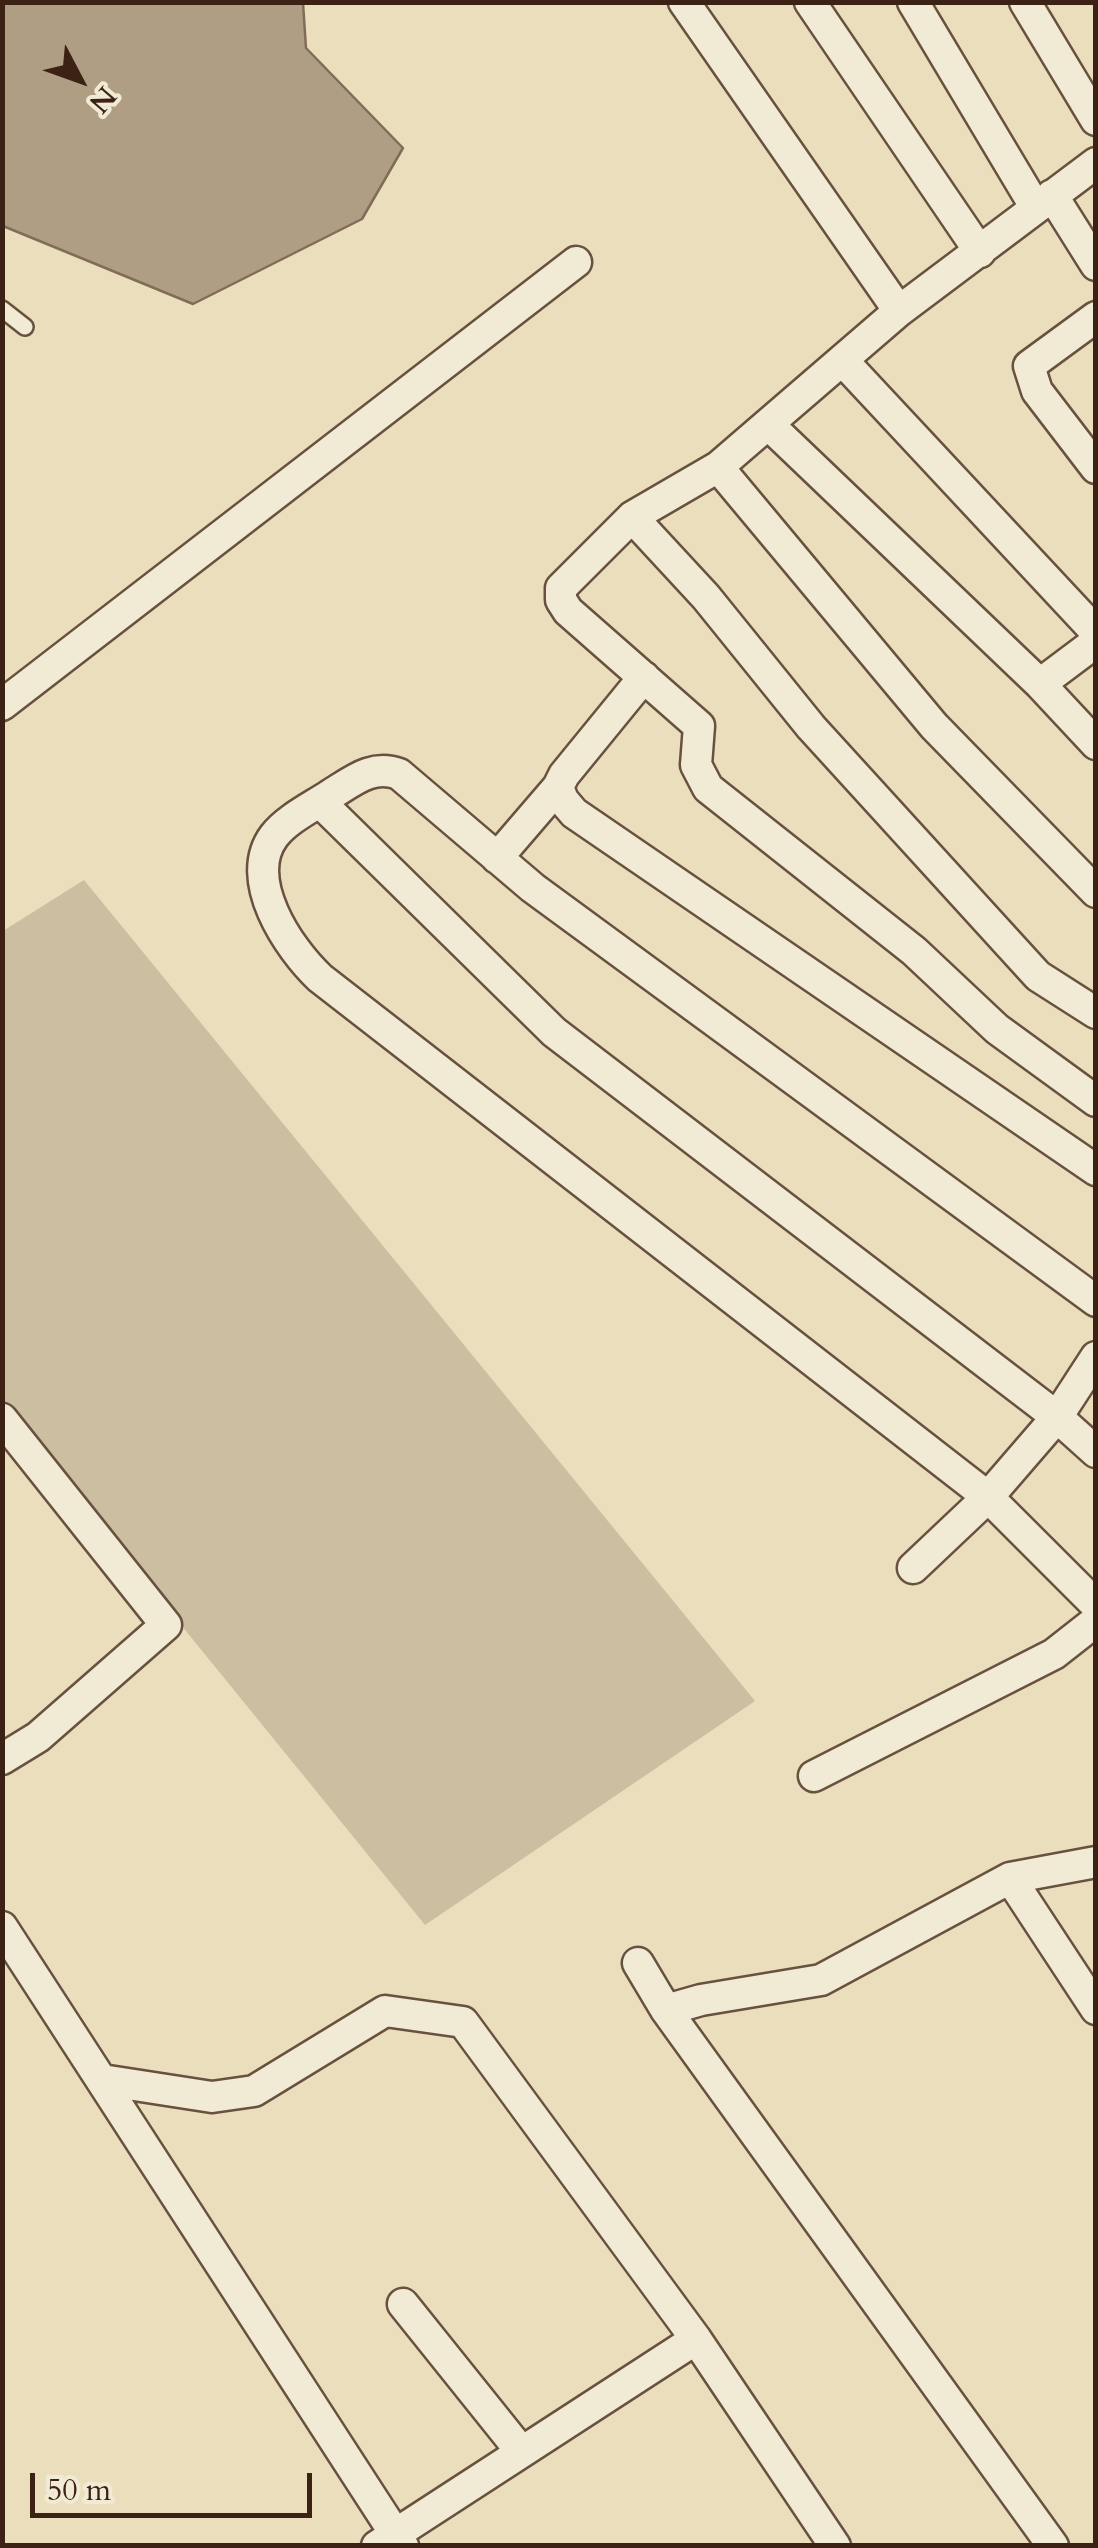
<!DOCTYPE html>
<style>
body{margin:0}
#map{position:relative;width:1098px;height:2548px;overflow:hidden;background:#eadebd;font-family:Cardo,serif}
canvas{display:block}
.frame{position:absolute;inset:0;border:5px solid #3c2215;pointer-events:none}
.north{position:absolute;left:30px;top:30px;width:100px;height:100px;-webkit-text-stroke:8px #f1ead4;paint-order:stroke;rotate:131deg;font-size:28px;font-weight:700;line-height:40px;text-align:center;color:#3c2215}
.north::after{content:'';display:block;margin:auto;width:35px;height:45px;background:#3c2215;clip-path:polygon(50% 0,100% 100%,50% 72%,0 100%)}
.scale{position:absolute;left:30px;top:2473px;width:282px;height:45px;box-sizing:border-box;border:5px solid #3c2215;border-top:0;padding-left:12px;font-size:30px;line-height:35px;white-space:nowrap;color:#3c2215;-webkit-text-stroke:8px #f1ead4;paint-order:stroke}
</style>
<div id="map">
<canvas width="1098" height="2548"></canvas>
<div class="frame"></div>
<div class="north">N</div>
<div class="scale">50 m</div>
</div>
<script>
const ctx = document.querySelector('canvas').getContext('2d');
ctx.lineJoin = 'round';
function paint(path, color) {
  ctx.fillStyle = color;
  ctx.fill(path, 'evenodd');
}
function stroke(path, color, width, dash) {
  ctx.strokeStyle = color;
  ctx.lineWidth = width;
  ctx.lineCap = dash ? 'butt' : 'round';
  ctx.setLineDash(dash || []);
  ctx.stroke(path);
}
paint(new Path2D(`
 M84,880l671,821 -330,224 -422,-519v-475z`), '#ccbea0');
const water = new Path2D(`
 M2,3h301l3,45 97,100 -41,71 -169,85 -190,-78z`);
paint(water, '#af9e84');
stroke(water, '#816c58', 2.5);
const lane = new Path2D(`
 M2,309l23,18`);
const street = new Path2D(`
 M684,2l215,309
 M810,2l170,250
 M913,2l123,206
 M1025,2l71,118
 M1096,163l-197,148 -181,156 -86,50 -71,71v12l7,11 131,115 -3,39 12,23 206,163 83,78 99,72
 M1052,195l44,70
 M1096,317l-67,49 8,25 59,77
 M843,361l253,271
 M769,425l271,259 56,60
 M718,467l216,259 162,166
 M632,517l74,80 105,130 227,249 58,37
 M644,677l-80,98 -6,12 5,13 11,13 522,357
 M1040,684l56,-42
 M2,705l574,-443
 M320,802l234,230 503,385 39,35
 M497,858l61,-71
 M1096,1301l-563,-413 -134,-114c-27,-10 -46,7 -69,21 -18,12 -43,24 -56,41 -32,43 14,112 46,142l668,519 108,108
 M2,1419l164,206 -128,112 -36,22
 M913,1568l75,-71 69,-80 39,-60
 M814,1776l240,-122 42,-33
 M1010,1878l86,131
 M2,1927l401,619
 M638,1963l28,47 387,536
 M666,2010l35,-10 120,-20 189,-102 86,-16
 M102,2080l110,17 42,-6 131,-80 78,11 233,317 139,207
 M403,2304l117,146
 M377,2546l319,-207`);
stroke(lane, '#68513f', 20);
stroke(street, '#68513f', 35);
stroke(lane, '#f1ead4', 15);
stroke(street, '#f1ead4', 30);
</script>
